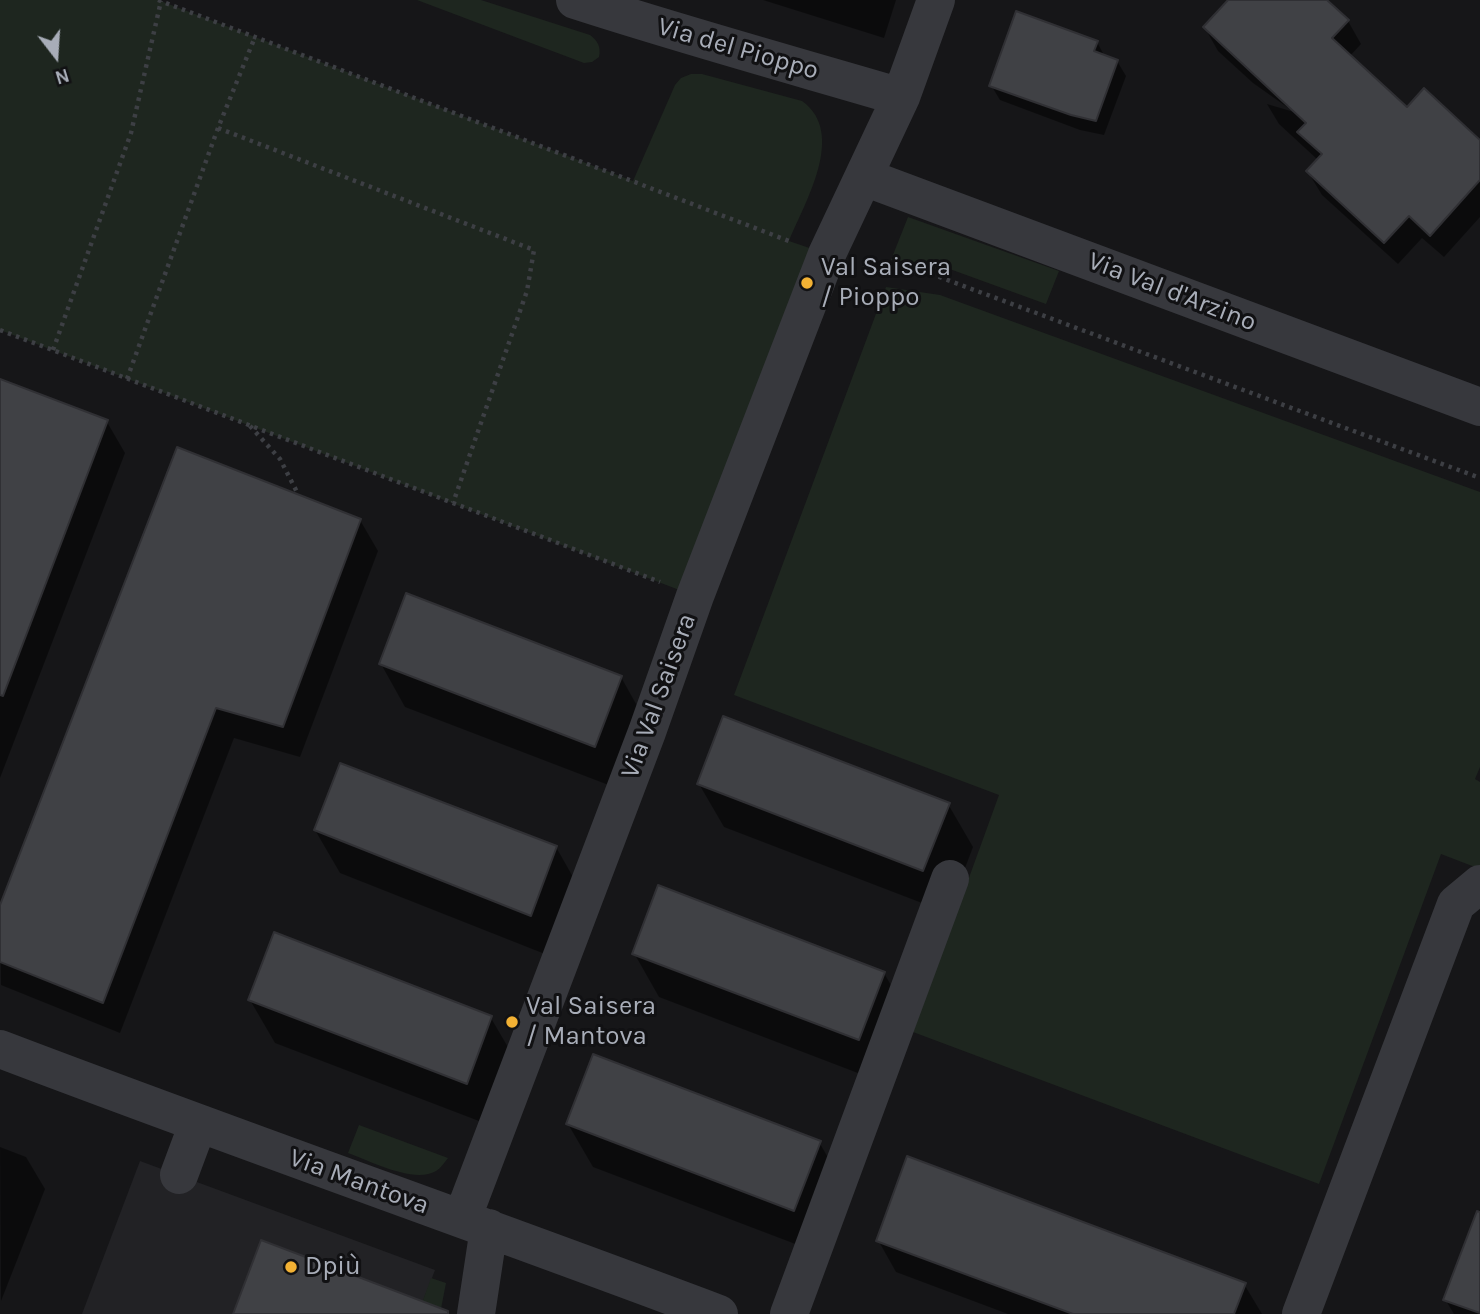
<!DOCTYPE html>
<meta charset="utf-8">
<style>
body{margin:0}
#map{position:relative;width:1480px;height:1314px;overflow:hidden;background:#161618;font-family:Karla,sans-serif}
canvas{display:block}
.north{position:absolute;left:21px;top:21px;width:70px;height:70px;-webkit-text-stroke:5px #111113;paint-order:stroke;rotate:163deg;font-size:19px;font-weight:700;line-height:28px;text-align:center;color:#a8adb8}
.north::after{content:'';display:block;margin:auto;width:24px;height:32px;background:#a8adb8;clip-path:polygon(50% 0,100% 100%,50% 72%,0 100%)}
</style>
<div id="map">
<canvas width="1480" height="1314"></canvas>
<div class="north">N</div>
</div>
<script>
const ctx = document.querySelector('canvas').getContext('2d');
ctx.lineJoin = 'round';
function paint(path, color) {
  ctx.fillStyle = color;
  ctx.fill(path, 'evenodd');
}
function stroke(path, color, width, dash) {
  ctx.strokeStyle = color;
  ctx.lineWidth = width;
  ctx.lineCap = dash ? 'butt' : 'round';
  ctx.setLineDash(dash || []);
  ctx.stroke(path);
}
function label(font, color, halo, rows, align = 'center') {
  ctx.font = font + ' Karla,sans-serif';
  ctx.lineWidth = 6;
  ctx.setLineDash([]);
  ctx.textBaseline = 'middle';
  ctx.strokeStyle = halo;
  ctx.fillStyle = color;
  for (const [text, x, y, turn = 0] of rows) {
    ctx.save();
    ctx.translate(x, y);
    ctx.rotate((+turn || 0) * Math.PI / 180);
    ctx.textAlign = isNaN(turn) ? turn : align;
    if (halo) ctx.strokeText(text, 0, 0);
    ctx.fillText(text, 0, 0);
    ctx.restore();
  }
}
paint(new Path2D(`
 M140,1161l295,109 -17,44h-336z`), '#222225');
paint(new Path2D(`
 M0,0h158l475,181 42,-96 6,-7 10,-4h11l100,27c45,32 3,101 -13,140l38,13 -132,342 -695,-266z
 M417,0h64l109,35c8,6 11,12 9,22l-7,5 -8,1z
 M908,217l151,54 -13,33 -110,-40 -45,-4z
 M886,287l54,8 540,197v275l-5,12 5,3v87l-39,-15 -122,330 -406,-152 86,-237 -265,-100z
 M359,1125l89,33c-4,5 -7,10 -12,13 -22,13 -66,-10 -88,-18z
 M431,1278l15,5 -6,31h-22z`), '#1e261f');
paint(new Path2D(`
 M763,0h133l-12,38z
 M1230,0h95l23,21 13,23 -12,13 58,52 73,34v74l-36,40 -22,-19 -24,26 -76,-69 -14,-23 10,-12 -39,-36 -12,-20 27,8 -41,-29 -35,-32 -13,-23z
 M1097,42l8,15 12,4 9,15 -22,59 -24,-5 -80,-30 -9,-15z
 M0,380l107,42 18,31 -125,325z
 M360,520l18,31 -78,206 -66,-19 -114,295 -119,-48 -1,-75z
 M381,664l240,13 24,43 -26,69 -214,-82z
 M699,784l249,20 25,43 -25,66 -224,-86z
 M315,830l241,17 25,44 -26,67 -215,-85z
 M634,953l250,20 25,44 -25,66 -225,-86z
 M250,1000l241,18 25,43 -24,65 -217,-83z
 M568,1124l251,18 25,43 -25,68 -226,-86z
 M0,1147l26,10 19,32 -44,112z
 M1480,1209v105h-26l-9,-15z
 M878,1240l366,44 18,30h-254l-112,-42z`), '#0007');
const building = new Path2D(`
 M1228,0h99l22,20 -17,18 75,69 17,-19 56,52v40l-50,56 -21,-20 -25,27 -78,-72 16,-17 -25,-22 9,-9 -103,-96z
 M1016,11l82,30 -4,10 24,9 -22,61 -25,-6 -82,-29z
 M0,379l108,41 -105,276 -3,-1z
 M177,447l184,72 -78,208 -67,-19 -113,295 -103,-41v-57z
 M406,593l216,83 -27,71 -216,-83z
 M723,716l227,87 -27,68 -226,-87z
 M340,763l217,83 -26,70 -217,-86z
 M658,885l227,87 -26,68 -227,-86z
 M274,932l218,84 -25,68 -219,-84z
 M593,1054l228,87 -27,70 -228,-87z
 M907,1156l339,127 -12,31h-161l-197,-73z
 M1477,1211l3,1v101l-37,-13z
 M261,1240l187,71v3h-215z`);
paint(building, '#404145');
stroke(building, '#303034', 2);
stroke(new Path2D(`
 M158,0l631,241
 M218,128l316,122 -7,41 -74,212
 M863,266l71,9 546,203
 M0,330l660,252
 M53,350l78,-217 30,-132
 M127,379l91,-251 37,-91
 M250,426l30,33 18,35`), '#3d3f44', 4.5, [3.5, 5]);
stroke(new Path2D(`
 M575,0c108,35 217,65 326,97
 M864,177l616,230
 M0,1049c239,91 480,175 719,265
 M179,1175l19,-51
 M462,1219l185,-487 48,-136 132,-342 74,-157 35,-97
 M476,1314l13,-86
 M789,1314l161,-435
 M1301,1314l155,-410 24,-20`), '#37383d', 38);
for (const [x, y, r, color] of [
 [807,283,7,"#f2b134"],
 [512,1022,7,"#f2b134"],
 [291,1267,7,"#f2b134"]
]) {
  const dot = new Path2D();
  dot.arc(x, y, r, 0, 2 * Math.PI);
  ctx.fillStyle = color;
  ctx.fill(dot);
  stroke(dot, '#111113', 2.5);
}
label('26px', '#a8adb8', '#111113', [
 ["Via del Pioppo",738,49,16],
 ["Via Val d'Arzino",1172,292,21],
 ["Via Val Saisera",659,696,-70],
 ["Via Mantova",359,1182,20]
]);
label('26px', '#a8adb8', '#111113', [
 ["Val Saisera",821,268],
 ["/ Pioppo",821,298],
 ["Val Saisera",526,1007],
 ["/ Mantova",526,1037],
 ["Dpiù",305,1267]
], 'left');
</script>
